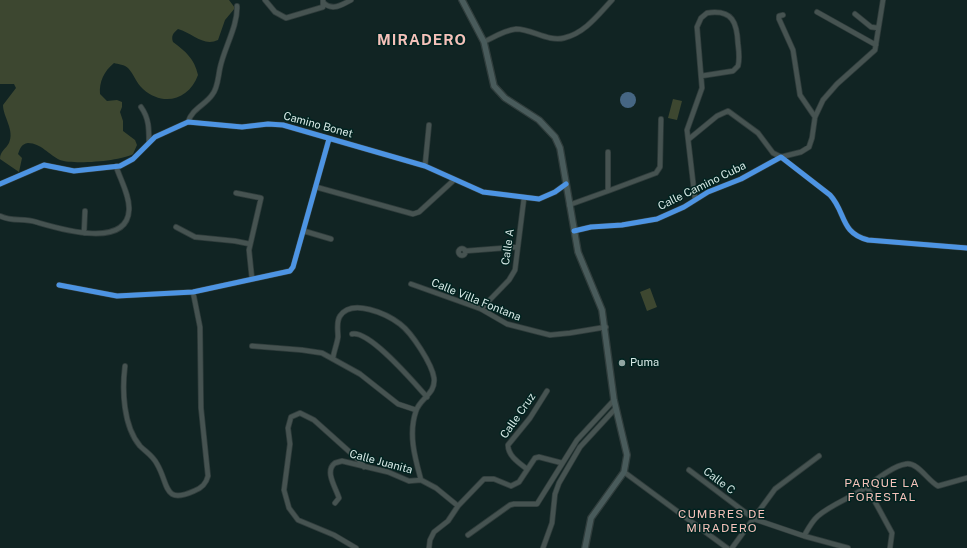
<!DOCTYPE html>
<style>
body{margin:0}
canvas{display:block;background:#112423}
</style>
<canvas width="967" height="548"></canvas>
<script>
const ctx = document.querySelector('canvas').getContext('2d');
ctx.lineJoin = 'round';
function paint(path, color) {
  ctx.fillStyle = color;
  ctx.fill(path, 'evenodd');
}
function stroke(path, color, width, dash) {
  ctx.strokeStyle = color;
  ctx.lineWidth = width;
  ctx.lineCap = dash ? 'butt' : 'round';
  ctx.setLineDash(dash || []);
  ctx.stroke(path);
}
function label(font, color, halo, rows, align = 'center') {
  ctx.font = font + ' "Public Sans",sans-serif';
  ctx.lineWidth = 3;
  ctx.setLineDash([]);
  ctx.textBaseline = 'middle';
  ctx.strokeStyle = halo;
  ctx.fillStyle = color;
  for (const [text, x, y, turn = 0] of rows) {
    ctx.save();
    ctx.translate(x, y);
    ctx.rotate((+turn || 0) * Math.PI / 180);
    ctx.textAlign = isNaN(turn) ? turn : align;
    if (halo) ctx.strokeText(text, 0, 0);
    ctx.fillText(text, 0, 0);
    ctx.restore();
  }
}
paint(new Path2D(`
 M0,0h229l6,8 -10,12 -7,20c-15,7 -25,-7 -40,-11 -5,4 -7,7 -5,13 13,10 21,16 25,33 -9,25 -35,32 -55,14 -7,-6 -9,-15 -15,-21 -3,-3 -10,-4 -14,-5 -10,8 -15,19 -14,31l7,7 10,-1 5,2v5l-2,5 3,9v10l12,9 2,5 -4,9c-12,7 -59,11 -73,6 -11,-5 -19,-17 -32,-17 -7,1 -8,6 -10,11l4,4 -3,14 -19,-13c0,-8 6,-10 9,-16 6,-13 -6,-26 -6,-38l13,-17 -2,-4h-14z
 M673,99l9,2 -5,19 -9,-2z
 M650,288l7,19 -10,4 -7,-19z`), '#3d4730');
paint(new Path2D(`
 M620 100a8 8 0 1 1 16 0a8 8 0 1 1-16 0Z`), '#466683');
const minor = new Path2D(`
 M265,0l10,12 11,6 37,-11v-7
 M324,3c8,8 18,2 27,-3
 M817,12l59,33
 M855,14l16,13 7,1
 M783,15l-4,1v3l14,31 7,45 15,22
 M484,42c10,-5 21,-12 32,-13 16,0 32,13 48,9 21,-5 34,-23 48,-38
 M141,107c8,11 8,22 8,35
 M188,122c4,-13 17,-17 24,-27 6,-7 6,-18 8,-27 4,-20 18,-42 17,-62
 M689,139l28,-23 11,-5 30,22 15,20 8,4 20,-5 8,-5 3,-9 3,-21 8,-17 14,-16 38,-34 8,-50
 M608,152v39l48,-18 4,-6 1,-48
 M425,166l4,-41
 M0,184l44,-19 30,6 46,-5 13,-7 22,-22 33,-15 54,5 26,-3 15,1 142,41 58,26 56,7 16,-7 11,-8
 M316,187l97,27 6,-2 35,-32
 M236,193l25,5 -12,52 3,29
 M695,199l-8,-69 15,-42 -5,-61 4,-9 6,-5c26,-4 30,10 31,31 1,8 2,15 0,22l-5,5 -32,5
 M569,205l39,-14
 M0,216c12,6 23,2 36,6 21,6 91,28 93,-12 1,-14 -9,-31 -13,-44
 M176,227l19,10 40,4 15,3
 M304,231l27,8
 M574,231l17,-4 31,-2 35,-6 27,-12 24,-15 33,-13 40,-22 49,38c16,17 10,38 38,45l99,8
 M84,233l1,-22
 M458.5 252a3.5 3.5 0 1 1 7 0a3.5 3.5 0 1 1-7 0Z
 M465,251l52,-4
 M411,284l70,25 26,15 43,11 20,-2 36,-6
 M59,285l58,11 76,-4 97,-21 3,-4 36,-128
 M481,309l28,-29 6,-10 9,-72
 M352,334c18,-4 63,50 75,63
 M252,346l50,4 20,3 38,21 38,30 18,6
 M333,358c1,-7 4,-14 5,-21 0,-7 -2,-15 2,-21 12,-18 47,-2 60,8 12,9 32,40 34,54 2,16 -14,20 -18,33 -8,23 -1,47 5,69
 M125,366c-3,24 -2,60 15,80 6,6 13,10 17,18 12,20 6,41 37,27 8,-3 12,-7 14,-15l-7,-68 -1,-81 -7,-35
 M527,469c-8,-6 -19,-13 -19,-24l22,-27 17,-27
 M689,470l65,49 50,17 44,12
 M624,472l103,76
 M867,487l25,46 -2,15
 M335,503l4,-5c-3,-10 -15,-27 -4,-35l7,-2 46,11 21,9 12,-1 15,8 22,18
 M468,535l42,-30 4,-1h23l40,-64 37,-40
 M804,536c4,-7 8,-15 14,-20 14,-12 33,-18 48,-29 11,-8 27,-21 40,-23 12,-2 22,17 32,22l29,-8
 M356,548l-22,-13 -36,-15 -9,-12 -5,-18 6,-46 -2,-16 3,-11 9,-4 14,7 48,43 2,4
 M429,548l1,-8 4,-8 14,-11 10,-15 26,-27h10l17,7 8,-4 16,-24 4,-1 23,6
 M543,548l9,-25 3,-29 4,-11 21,-36 35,-38
 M732,548l43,-59 44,-33`);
const major = new Path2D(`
 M462,0l22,42 10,44 11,12 34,22 16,17 5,11 18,104 24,58 12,90 13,55 -3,17 -33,46 -6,30`);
stroke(minor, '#303d3c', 6);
stroke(major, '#303d3c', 8);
stroke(minor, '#465351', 4.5);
stroke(major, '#495b5b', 5.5);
stroke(new Path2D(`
 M0,184l44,-19 30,6 46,-5 13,-7 22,-22 33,-15 54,5 26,-3 15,1 142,41 58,26 56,7 16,-7 11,-8
 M574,231l17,-4 31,-2 35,-6 27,-12 24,-15 33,-13 40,-22 49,38c16,17 10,38 38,45l99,8
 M59,285l58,11 76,-4 97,-21 3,-4 36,-128`), '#4d94e3', 5);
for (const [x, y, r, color] of [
 [622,363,4,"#92a5a2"]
]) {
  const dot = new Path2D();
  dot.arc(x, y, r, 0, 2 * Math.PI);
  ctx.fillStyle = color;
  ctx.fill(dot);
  stroke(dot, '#00221f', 1.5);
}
label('11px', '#d8eae7', '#00221f', [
 ["Camino Bonet",318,125,15],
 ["Calle Camino Cuba",702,186,-26],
 ["Calle A",508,247,-82],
 ["Calle Villa Fontana",476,300,22],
 ["Calle Cruz",518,416,-55],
 ["Calle Juanita",381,462,15],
 ["Calle C",719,481,37]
]);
label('11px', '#d8eae7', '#00221f', [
 ["Puma",630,363]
], 'left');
ctx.letterSpacing = '1px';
label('12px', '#f4c1b9', '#00221f', [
 ["PARQUE LA",882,483],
 ["FORESTAL",882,497],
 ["CUMBRES DE",722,514],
 ["MIRADERO",722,528]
]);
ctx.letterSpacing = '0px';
ctx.letterSpacing = '1px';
label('bold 15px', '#f4c1b9', '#00221f', [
 ["MIRADERO",422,40]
]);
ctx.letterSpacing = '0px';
</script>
